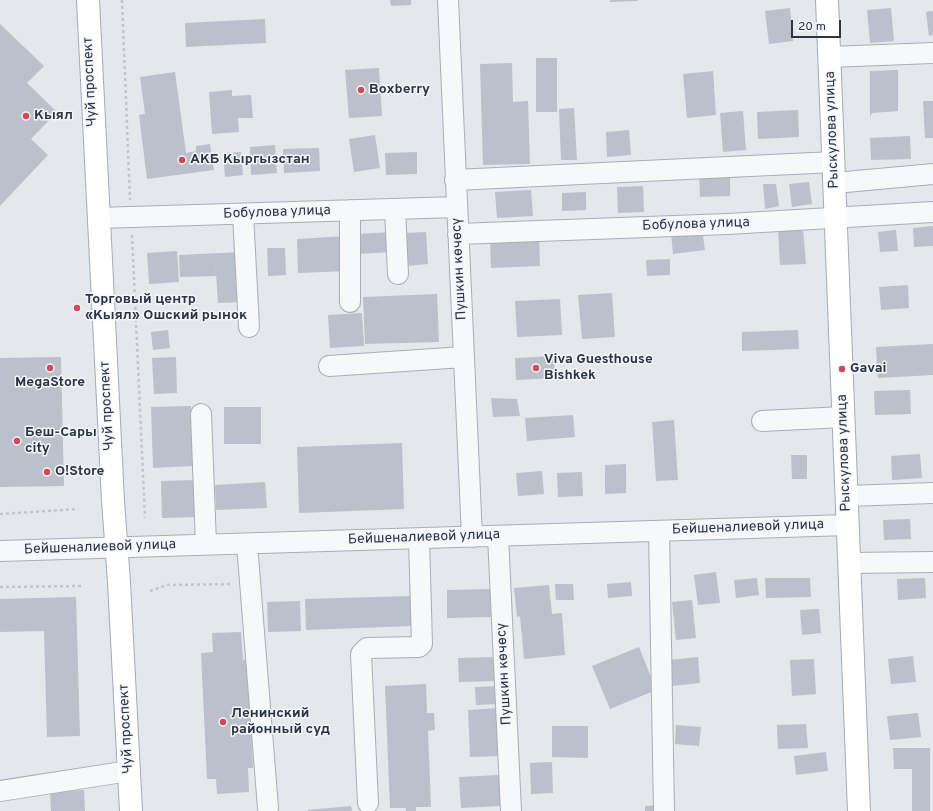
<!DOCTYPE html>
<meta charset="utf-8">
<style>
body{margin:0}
#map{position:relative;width:933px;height:811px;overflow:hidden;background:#e4e7ec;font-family:Overpass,sans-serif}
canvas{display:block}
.scale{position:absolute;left:791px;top:20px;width:50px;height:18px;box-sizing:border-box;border:2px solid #2b3445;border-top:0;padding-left:5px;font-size:12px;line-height:14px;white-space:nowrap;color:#2b3445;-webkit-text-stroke:3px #f4f6f9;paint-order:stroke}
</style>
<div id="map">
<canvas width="933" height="811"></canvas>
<div class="scale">20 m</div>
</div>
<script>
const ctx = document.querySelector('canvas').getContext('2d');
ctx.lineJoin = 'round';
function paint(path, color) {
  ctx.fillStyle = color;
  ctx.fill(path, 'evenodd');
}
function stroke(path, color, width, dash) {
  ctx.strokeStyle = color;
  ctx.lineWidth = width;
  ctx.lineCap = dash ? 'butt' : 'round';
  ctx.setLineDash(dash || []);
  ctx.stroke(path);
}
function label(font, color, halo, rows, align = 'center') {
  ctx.font = font + ' Overpass,sans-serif';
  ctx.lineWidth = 3;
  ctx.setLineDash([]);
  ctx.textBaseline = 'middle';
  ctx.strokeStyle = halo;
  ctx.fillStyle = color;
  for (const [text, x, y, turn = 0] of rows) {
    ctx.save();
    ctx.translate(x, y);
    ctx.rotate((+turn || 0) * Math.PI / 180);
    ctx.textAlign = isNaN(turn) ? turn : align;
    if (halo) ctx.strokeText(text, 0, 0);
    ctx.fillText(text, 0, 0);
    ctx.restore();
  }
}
paint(new Path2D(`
 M390,0h21v5l-20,1z
 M610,0h28v1l-28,1z
 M790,8l3,33 -24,3 -4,-33z
 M891,8l3,33 -24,2 -3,-33z
 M933,11v24l-4,1 -3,-24z
 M265,19l1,24 -80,4 -1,-24z
 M0,24l44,42 -17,17 30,29 -26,27 17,16 -48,51z
 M536,58h21v54h-21z
 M512,63l1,39 15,-1 2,63 -47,1 -3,-101z
 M379,68l3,48 -33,2 -4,-48z
 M898,70v41l-26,2 -2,4v-46z
 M713,71l3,44 -29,3 -4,-44z
 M175,72l11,81 10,-2v-5l14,-2 4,26 -67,9 -8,-64 6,-1 -5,-37z
 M232,90v6l19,-1 2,23h-15l1,14 -27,2 -3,-42z
 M923,101h10v37h-8z
 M574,108l3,52h-16l-2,-51z
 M798,110l1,27 -41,2 -1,-27z
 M743,111l3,39 -23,2 -3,-39z
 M629,130l2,25 -24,2 -1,-25z
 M375,135l5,33 -26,4 -5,-33z
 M910,136l1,23 -40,1 -1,-22z
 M275,145l2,28 -26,2 -1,-28z
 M319,148l1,23 -36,2 -1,-24z
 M241,152l2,23 -18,2 -2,-24z
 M417,152v22l-31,1 -1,-22z
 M730,172v24l-30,1 -1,-24z
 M809,182l3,22 -20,3 -3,-23z
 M763,184h13l3,22 -14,3z
 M643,186l1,26 -26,1 -1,-26z
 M531,190l2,26 -36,2 -2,-26z
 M586,192v18l-24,1v-18z
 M933,226v20l-19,1 -1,-19z
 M803,228l3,36 -26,1 -2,-36z
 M702,229l3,21 -32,4 -2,-21z
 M896,230l2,21 -18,1 -2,-20z
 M391,232l1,20 -33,2 -1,-20z
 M426,232l2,32 -22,2 -3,-33z
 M539,235l1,31 -49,2 -1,-30z
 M346,236l2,35 -50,2 -1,-34z
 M267,248h18l1,27 -18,1z
 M177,251l2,31 -30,2 -2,-31z
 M241,252l3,50 -26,1 -3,-44 1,17 -36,1 -1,-22z
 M670,259v16l-23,1 -1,-16z
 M908,285l1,23 -28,2 -2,-23z
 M612,293l3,44 -33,2 -4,-44z
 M437,294l2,48 -74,2 -2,-47z
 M560,299l2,36 -45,2 -2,-36z
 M362,313l2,33 -34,2 -2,-33z
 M168,330l2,18 -17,2 -2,-18z
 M798,330l1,19 -57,2v-19z
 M933,344v31l-55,3 -2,-31z
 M554,356l1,22 -39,2 -1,-22z
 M61,357l3,129 -64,1v-129z
 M176,357l1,36 -23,1 -2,-36z
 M910,390l1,24 -36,1 -1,-24z
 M491,398l26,1 3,17 -27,1z
 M191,406l2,60 -40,2 -2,-61z
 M224,407h37v37h-37z
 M573,415l2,22 -48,4 -2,-23z
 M674,420l4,60 -22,1 -4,-59z
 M402,443l2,66 -105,4 -2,-66z
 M920,454l2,24 -30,2 -1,-24z
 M791,455h16v24h-15z
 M626,464v29l-21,1v-29z
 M542,471l2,23 -26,2 -2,-23z
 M582,472l1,24 -25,1 -1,-24z
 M195,480l2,37 -35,1 -1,-37z
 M265,482l2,26 -51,2 -1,-25z
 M910,519l1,20 -27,1 -1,-20z
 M716,572l4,31 -22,2 -4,-30z
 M757,578l2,17 -23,3 -2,-18z
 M765,578h45l1,19 -45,1z
 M925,578l1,20 -28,2 -1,-21z
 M631,582l1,14 -24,2 -1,-14z
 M555,584h18l1,16h-18z
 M549,585l3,29 10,-1 3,42 -41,4 -4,-43 -3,1 -3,-29z
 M492,589l1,28 -46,1v-28z
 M411,596l1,30 -106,4 -1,-31z
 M76,597l4,139 -33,1 -3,-106 -44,1v-33z
 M692,600l4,38 -20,2 -4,-38z
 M300,601l1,30 -33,1 -1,-30z
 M819,609l2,24 -19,2 -2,-25z
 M241,632l2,28 5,-1 5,109h-5l1,24 -32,2 -1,-15h-9l-6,-126 12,-1 -1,-19z
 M639,647l17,43 -46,19 -18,-43z
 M913,656l3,26 -25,2 -3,-25z
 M495,657l1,24 -37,1 -1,-24z
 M698,657l2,26 -28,3 -3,-26z
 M814,659l2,35 -24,2 -2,-36z
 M426,684l1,29h7l1,17 -7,1 3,76h-15v4h-10v-3h-16l-5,-122z
 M498,686l1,18 -23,1 -1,-18z
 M499,708l2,48 -31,1 -2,-47z
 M918,713l3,24 -31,3 -3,-24z
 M806,724l2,24 -30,1 -1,-24z
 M676,725l25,2 -2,19 -24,-2z
 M552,726h36v32l-36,-1z
 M893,748h37v63h-18v-42h-18z
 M826,752l2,19 -32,4 -2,-19z
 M552,762l1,31 -22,1 -1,-31z
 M499,775l2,31 -40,2 -2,-31z
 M84,790l1,21h-34l-1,-19z
 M658,805l1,6h-14v-5z
 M351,806l1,5h-44v-1z`), '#bbc0ca');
const minor = new Path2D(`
 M448,0l24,537
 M830,57l103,-4
 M455,180l379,-18
 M835,183l98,-9
 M395,209l3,65
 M243,214l6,113
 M98,218l359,-11
 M458,234l270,-10 205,-12
 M350,302v-92
 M329,366l135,-9
 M201,414l5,130
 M762,421l82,-4
 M847,496l86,-3
 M659,531l5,280
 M498,536l13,275
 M247,544l21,264
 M0,551l848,-26
 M849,563l84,-1
 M0,791l129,-20
 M368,803l-7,-149 6,-6 52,-1 3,-3 -3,-105`);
const major = new Path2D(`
 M88,0l25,501 6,81 12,229
 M827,0l32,811`);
stroke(minor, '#a9aeb7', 22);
stroke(major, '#a3abb8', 24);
stroke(new Path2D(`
 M122,0l8,200
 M132,235l13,283
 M0,514l78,-5
 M0,587l81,-1
 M150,591l17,-6 66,-1`), '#c2c5cb', 2.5, [3, 3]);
stroke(minor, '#f7f8fa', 20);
stroke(major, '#fff', 22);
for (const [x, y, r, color] of [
 [361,90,4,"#d1495b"],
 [26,116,4,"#d1495b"],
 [182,160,4,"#d1495b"],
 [77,308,4,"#d1495b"],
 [50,368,4,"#d1495b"],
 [536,368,4,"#d1495b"],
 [842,369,4,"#d1495b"],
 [17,441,4,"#d1495b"],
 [47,472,4,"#d1495b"],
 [223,722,4,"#d1495b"]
]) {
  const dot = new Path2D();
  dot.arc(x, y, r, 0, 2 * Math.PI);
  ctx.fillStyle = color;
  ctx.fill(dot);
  stroke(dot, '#f4f6f9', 1.5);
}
label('14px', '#2b3445', '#f4f6f9', [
 ["Чуй проспект",91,82,-93],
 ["Рыскулова улица",833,130,-92],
 ["Бобулова улица",277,213,-2],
 ["Бобулова улица",696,225,-2],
 ["Пушкин көчөсү",460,269,-93],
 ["Чуй проспект",108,406,-93],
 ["Рыскулова улица",845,453,-92],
 ["Бейшеналиевой улица",748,528,-2],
 ["Бейшеналиевой улица",424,538,-2],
 ["Бейшеналиевой улица",100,548,-2],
 ["Пушкин көчөсү",505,674,-93],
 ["Чуй проспект",127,729,-93]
]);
label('bold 14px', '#2b3445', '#f4f6f9', [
 ["Boxberry",369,90],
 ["Кыял",34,116],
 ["АКБ Кыргызстан",190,160],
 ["Торговый центр",85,300],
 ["«Кыял» Ошский рынок",85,316],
 ["Viva Guesthouse",544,360],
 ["Bishkek",544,376],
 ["Gavai",850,369],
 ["MegaStore",50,383,"center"],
 ["Беш-Сары",25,433],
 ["city",25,449],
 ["O!Store",55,472],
 ["Ленинский",231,714],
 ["районный суд",231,730]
], 'left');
</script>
